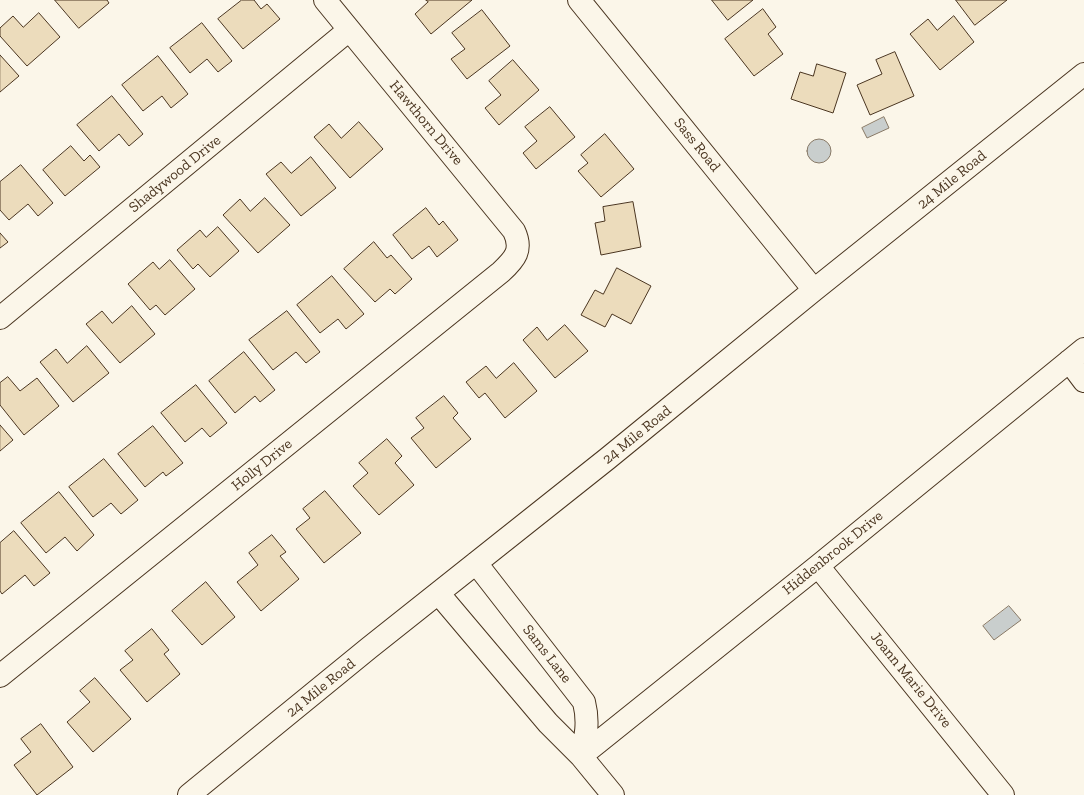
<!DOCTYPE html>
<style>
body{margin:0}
canvas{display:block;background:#fbf6e9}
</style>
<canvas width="1084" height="795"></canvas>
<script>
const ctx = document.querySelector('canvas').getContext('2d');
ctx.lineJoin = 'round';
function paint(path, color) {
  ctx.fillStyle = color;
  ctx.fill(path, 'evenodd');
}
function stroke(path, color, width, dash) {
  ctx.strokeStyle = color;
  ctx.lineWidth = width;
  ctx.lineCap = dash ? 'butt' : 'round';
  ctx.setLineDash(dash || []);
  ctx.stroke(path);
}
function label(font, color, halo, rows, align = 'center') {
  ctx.font = font + ' "Zilla Slab",serif';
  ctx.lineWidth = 4;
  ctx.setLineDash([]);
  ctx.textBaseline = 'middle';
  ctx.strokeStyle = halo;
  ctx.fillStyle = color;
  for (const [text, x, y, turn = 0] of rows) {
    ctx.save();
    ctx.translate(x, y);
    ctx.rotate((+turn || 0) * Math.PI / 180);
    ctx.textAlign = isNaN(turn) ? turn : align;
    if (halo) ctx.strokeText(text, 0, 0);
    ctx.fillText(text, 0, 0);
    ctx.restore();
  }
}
const water = new Path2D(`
 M884,117l5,11 -22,10 -5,-10z
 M807 151a12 12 0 1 1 24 0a12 12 0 1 1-24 0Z
 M1009,606l12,14 -27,20 -11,-14z`);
paint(water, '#c9cecd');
stroke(water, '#887966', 1);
const building = new Path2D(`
 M55,0h52l2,3 -30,25z
 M242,0h12l7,9 6,-5 13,15 -37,30 -25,-30z
 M426,0h46l-41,34 -16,-20 13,-12z
 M712,0h41l-25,20z
 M956,0h51l-32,25z
 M763,9l13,18 -8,7 15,20 -29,22 -29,-37z
 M482,10l28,36 -43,33 -16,-20 14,-10 -13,-16z
 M39,13l21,24 -33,29 -27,-30v-8l13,-12 10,11z
 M954,16l20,26 -34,28 -30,-36 18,-15 9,11z
 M202,23l30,38 -14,11 -11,-13 -17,14 -20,-25z
 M895,52l19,44 -44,19 -13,-30 25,-11 -6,-14z
 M0,55l19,21 -19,16z
 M158,56l30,38 -17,14 -9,-12 -19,15 -21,-26z
 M513,60l26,30 -40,35 -14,-17 16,-13 -12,-14z
 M817,64l29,9 -13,40 -42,-14 9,-27 13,4z
 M112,96l31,38 -14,12 -10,-12 -20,17 -22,-26z
 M550,107l25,30 -39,32 -13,-16 14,-12 -12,-14z
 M359,122l24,27 -33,29 -36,-41 15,-13 12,14z
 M605,134l29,35 -33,28 -23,-26 10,-8 -7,-8z
 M71,146l13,15 6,-6 10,12 -35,29 -22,-26z
 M311,157l25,31 -35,28 -35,-42 15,-12 10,11z
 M21,165l32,38 -15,13 -10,-12 -19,16 -9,-10v-28z
 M265,198l25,27 -32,28 -35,-38 17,-16 10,12z
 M633,202l8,45 -40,8 -6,-32 10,-2 -2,-14z
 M426,208l13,17 4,-4 15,19 -21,17 -8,-11 -17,13 -19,-24z
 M218,227l21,24 -29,26 -12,-13 -5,5 -16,-19 23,-20 6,7z
 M0,233l8,9 -8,6z
 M374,242l13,16 4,-3 21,24 -17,15 -5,-5 -15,13 -31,-33z
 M170,260l25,29 -30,26 -9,-10 -6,5 -22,-26 25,-22 6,7z
 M617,268l34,18 -20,38 -19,-10 -7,13 -24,-12 14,-25 8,4z
 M332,276l32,38 -18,15 -8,-10 -18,14 -23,-28z
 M132,306l23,28 -35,29 -34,-39 16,-13 10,12z
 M287,311l33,41 -14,11 -10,-11 -23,18 -24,-30z
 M565,325l23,26 -33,27 -32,-38 14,-13 10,13z
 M87,346l22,27 -36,29 -33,-40 16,-13 11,14z
 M244,352l31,38 -15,12 -5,-6 -20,17 -26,-32z
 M514,363l23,28 -32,27 -20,-25 -6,5 -13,-16 20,-16 10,12z
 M8,377l12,14 17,-13 22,28 -35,29 -24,-30v-22z
 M196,385l31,38 -17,14 -8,-9 -17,14 -24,-29z
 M444,396l14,17 -5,5 18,21 -35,29 -25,-30 13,-10 -8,-10z
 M0,425l13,15 -13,11z
 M153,426l30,37 -17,13 -3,-4 -18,15 -27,-33z
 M387,439l15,17 -7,7 19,22 -35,30 -26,-29 15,-13 -9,-10z
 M104,459l34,41 -17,14 -10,-11 -18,14 -24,-30z
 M325,491l36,42 -37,30 -28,-34 14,-11 -7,-9z
 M59,492l35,43 -17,16 -12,-14 -19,16 -25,-30z
 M14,531l36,42 -16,13 -9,-11 -23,19 -2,-3v-48z
 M272,535l14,17 -6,4 19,23 -38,32 -24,-29 21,-17 -9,-12z
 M206,582l29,35 -33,28 -30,-34z
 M152,629l17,21 -5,4 16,20 -33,28 -27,-32 13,-10 -8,-9z
 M95,678l36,41 -38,33 -26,-30 23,-20 -10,-11z
 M41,724l32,43 -36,28 -23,-30 17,-13 -10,-13z`);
paint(building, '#ecdcbc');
stroke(building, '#4a3520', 1);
const minor = new Path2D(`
 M579,0l235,290
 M0,318l349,-288
 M1069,361l15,20
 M818,566l185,229
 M439,594l109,129 33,33c5,-19 8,-34 3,-54l-108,-139
 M0,676l501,-404c14,-13 22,-22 13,-41l-189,-231
 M189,795l180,-147 238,-189 207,-169 270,-216
 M613,795l-32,-39 237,-190 266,-217`);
stroke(minor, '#4a3520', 24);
stroke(minor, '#fbf6e9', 22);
label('15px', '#4a3520', '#fbf6e9', [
 ["Hawthorn Drive",426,123,50],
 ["Sass Road",697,145,51],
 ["Shadywood Drive",175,174,-39],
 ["24 Mile Road",952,180,-39],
 ["24 Mile Road",637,435,-39],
 ["Holly Drive",262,465,-39],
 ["Hiddenbrook Drive",833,553,-39],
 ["Sams Lane",547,654,52],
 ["Joann Marie Drive",911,680,51],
 ["24 Mile Road",321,688,-39]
]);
</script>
